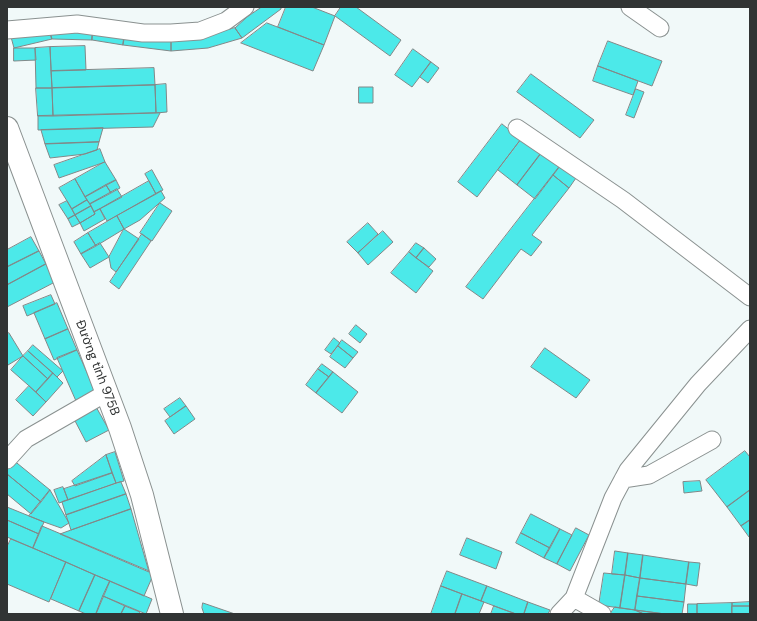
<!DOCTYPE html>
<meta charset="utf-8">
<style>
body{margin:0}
#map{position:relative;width:757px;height:621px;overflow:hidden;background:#f1f9f9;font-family:"DM Sans",sans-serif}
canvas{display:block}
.frame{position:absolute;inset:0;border:8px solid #313434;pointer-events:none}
</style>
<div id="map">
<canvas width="757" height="621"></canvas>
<div class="frame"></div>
</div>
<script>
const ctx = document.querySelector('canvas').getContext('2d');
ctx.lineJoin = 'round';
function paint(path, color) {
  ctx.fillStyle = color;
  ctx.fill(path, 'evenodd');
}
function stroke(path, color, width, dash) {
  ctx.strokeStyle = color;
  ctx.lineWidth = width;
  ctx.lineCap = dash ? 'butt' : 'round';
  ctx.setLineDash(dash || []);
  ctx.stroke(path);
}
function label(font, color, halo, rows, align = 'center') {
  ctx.font = font + ' "DM Sans",sans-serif';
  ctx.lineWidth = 4;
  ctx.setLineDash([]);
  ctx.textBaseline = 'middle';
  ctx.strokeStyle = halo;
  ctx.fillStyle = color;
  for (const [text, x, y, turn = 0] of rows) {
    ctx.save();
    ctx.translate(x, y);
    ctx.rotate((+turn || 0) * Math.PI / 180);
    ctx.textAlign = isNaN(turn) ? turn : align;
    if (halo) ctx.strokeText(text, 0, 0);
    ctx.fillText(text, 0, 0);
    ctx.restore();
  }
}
const building = new Path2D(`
 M262,7h19v2l-39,29 -7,-10 12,-11z
 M286,7h26l23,9 -11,29 -46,-18z
 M341,7h15l45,33 -11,16 -55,-40z
 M267,23l57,22 -11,26 -72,-28z
 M49,28h44l-1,12 -40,-1z
 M49,28l3,11 -38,9 -3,-11z
 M93,28l32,5 -2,12 -31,-5z
 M235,28l7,10 -34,10 -37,3v-13l32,-3z
 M125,33l46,5v13l-48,-6z
 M608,41l54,20 -10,25 -54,-20z
 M85,46l1,24 -35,1 -1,-24z
 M50,47l2,41h-16l-1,-40z
 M14,48h21l1,12 -22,1z
 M413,49l18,13 -19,25 -17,-12z
 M431,62l8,6 -11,15 -8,-6z
 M598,66l40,15 -5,14 -40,-14z
 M154,68l1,17 -103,3 -1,-17z
 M531,74l63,46 -14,18 -63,-46z
 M166,84l1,28 -11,1 -1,-28z
 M155,85l1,28 -103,3 -1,-28z
 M359,87h14v16h-14z
 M36,88h16l1,28h-15z
 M636,89l8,3 -10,26 -8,-3z
 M160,113l-7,14 -115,3v-14z
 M502,124l19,15 -44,58 -19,-15z
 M103,128l-4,14 -54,2 -4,-14z
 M523,137l19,15 -25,33 -19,-15z
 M99,142l-2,8 -12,4 -35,4 -5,-14z
 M100,149l5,13 -46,16 -5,-13z
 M542,152l18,14 -25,33 -18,-14z
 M105,162l11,18 -31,17 -10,-18z
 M560,166l16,12 -7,10 -16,-13z
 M152,170l11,20 -7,4 -11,-20z
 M553,175l16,13 -37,47 10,7 -11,14 -10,-7 -38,50 -17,-12z
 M75,179l12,21 -15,9 -13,-21z
 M116,180l4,8 -9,5 -5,-8z
 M149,181l7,13 -49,27 -7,-12z
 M106,185l5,8 -21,11 -5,-7z
 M117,189l5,8 -28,15 -4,-8z
 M161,191l4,7 -25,22 -16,9 -7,-13z
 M87,200l4,6 -16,9 -3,-6z
 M67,201l8,14 -7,4 -9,-14z
 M160,203l12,8 -20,30 -12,-8z
 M91,206l4,8 -15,9 -5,-8z
 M100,209l5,10 -21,12 -4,-8 15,-9 -1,-2z
 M75,215l5,8 -8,4 -4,-8z
 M117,216l7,13 -28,17 -8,-13z
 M368,223l10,11 -20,19 -11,-11z
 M124,229l15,10 -23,33 -5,-4 -2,-11z
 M383,231l10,11 -25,23 -10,-12z
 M88,233l8,13 -15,8 -7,-12z
 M142,234l9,7 -32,48 -9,-7z
 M31,237l8,14 -32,16v-17z
 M100,243l9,14 -19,11 -9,-14z
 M416,243l8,5 -8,10 -7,-6z
 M424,248l12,11 -7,8 -13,-9z
 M39,251l7,13 -39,21v-18z
 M409,252l24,19 -17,22 -25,-20z
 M46,264l9,18 -48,25v-22z
 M51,295l4,9 -28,12 -4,-10z
 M57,303l11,26 -23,10 -11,-26z
 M356,325l11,9 -7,9 -11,-9z
 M68,329l9,21 -23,10 -9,-21z
 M9,333l14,23 -15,9 -1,-2v-29z
 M334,338l6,5 -9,11 -6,-4z
 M342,340l16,12 -5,6 -15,-12z
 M33,345l30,26 -6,6 -29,-26z
 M338,346l15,12 -8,10 -15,-11z
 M545,348l45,32 -14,18 -45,-31z
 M77,350l19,43 -20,8 -19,-43z
 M28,351l25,22 -5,6 -25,-23z
 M23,356l25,23 -12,13 -25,-22z
 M322,364l11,8 -4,5 -11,-8z
 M318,369l11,8 -13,16 -10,-8z
 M333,372l25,20 -16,21 -26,-20z
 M53,373l10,10 -17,19 -10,-10z
 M29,386l17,16 -13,14 -17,-16z
 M180,398l6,8 -16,11 -6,-8z
 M95,405l14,25 -23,12 -13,-25z
 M186,406l9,13 -21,15 -9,-13z
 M745,451l5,6v33l-23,17 -21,-27z
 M115,452l9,29 -8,2 -10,-28z
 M106,455l6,18 -37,13 -3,-5z
 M12,459l38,31 -9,12 -34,-28v-8z
 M112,473l4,10 -48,17 -4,-11z
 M7,474l34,28 -10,12 -24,-20z
 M700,481l2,10 -18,2 -1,-11z
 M121,482l5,12 -60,21 -4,-13z
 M63,487l5,13 -9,3 -5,-13z
 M50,490l19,33 -8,5 -17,-6 -15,-6z
 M750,490v30l-9,6 -14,-19z
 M126,494l5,15 -60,21 -5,-15z
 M7,507l37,15 -5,12 -32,-14z
 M131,509l18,63 -89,-38 11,-4z
 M531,514l29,15 -10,19 -29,-15z
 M7,520l32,14 -6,14 -26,-11z
 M750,520v16l-1,1 -8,-11z
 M42,526l112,47 -10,23 -111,-48z
 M576,528l13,7 -19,36 -13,-7z
 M560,529l12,6 -15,29 -13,-6z
 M521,533l29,15 -6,10 -28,-15z
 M467,538l35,14 -6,17 -36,-14z
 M11,539l55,23 -17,40 -42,-18v-37z
 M615,551l13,2 -3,22 -13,-1z
 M628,553l15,2 -3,23 -15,-3z
 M643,555l46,7 -3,22 -46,-6z
 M66,562l29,13 -16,36 -28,-12z
 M689,562l11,1 -3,23 -11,-2z
 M447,571l40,15 -6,15 -40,-15z
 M604,573l21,2 -5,33 -21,-3z
 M95,575l15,6 -14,33h-10l-7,-3z
 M625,575l15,3 -5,32 -15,-2z
 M640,578l46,6 -2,18 -47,-6z
 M110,581l42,18 -6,15 -43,-18z
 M441,586l21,8 -7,20h-24z
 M487,586l41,16 -4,12h-8l-35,-13z
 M462,594l22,8 -5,12h-24z
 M103,596l22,10 -4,8h-25z
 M637,596l47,6 -2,12h-17l-30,-4z
 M528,602l22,8 -2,4h-24z
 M750,602v4h-18v-3z
 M203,603l32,11h-31l-2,-6z
 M732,603v11h-35v-10z
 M688,604h9v10h-9z
 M125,606l15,6 -1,2h-18z
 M494,606l22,8h-25z
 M732,606h18v8h-18z
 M615,607l20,3 9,4h-34z
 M635,610l30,4h-21z`);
paint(building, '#4ce9e9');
stroke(building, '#818888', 1);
const minor = new Path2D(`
 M630,7l30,21
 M7,30l70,-6 66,9h28l29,-2 26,-10 19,-14
 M517,128l106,72 127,97
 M7,460l19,-21 80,-46
 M623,479l26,-4 63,-35
 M574,598l28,16
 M559,614l15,-16 39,-100 15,-28 70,-86 52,-55`);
const secondary = new Path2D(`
 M7,128l113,300 22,67 30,119`);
stroke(minor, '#8a9190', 19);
stroke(secondary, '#8a9190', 24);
stroke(minor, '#fff', 17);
stroke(secondary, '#fff', 22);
label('13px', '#313434', '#fff', [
 ["Đường tỉnh 975B",97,368,69]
]);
</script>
